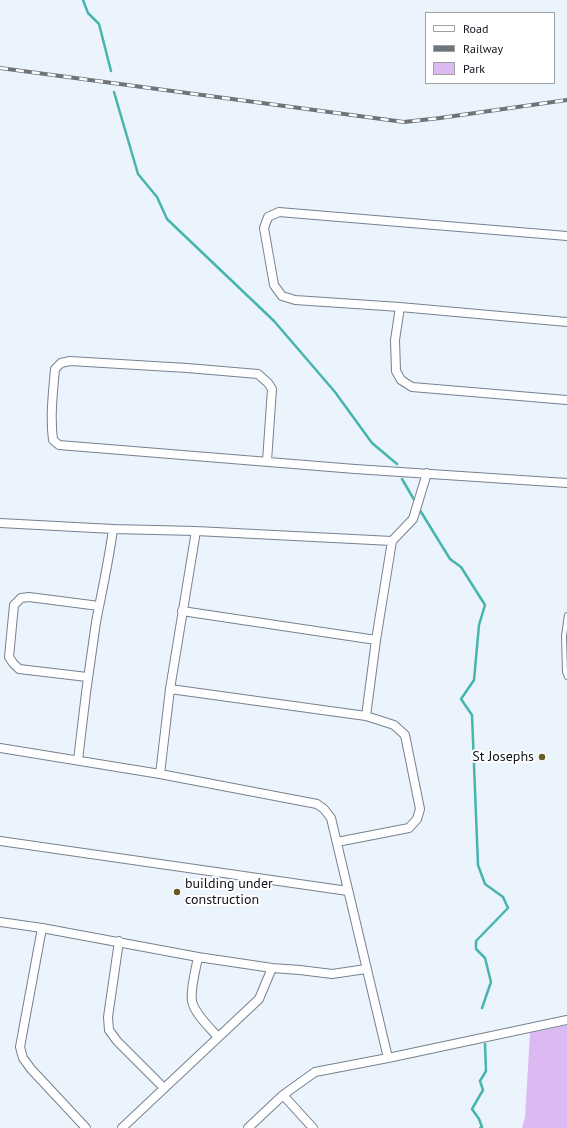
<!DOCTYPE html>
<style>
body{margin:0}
#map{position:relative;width:567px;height:1128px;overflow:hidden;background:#ebf3fd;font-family:"PT Sans",sans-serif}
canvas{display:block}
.legend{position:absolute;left:425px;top:12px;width:130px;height:72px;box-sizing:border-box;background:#fff;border:1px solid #9fa1a3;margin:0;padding:5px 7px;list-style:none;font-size:12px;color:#0e1318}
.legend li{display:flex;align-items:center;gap:8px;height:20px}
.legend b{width:20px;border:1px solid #9fa1a3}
</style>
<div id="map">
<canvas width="567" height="1128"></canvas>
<ul class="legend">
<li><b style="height:5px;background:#fff"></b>Road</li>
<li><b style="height:5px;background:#6e747b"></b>Railway</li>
<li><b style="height:11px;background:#ddb9f4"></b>Park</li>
</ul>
</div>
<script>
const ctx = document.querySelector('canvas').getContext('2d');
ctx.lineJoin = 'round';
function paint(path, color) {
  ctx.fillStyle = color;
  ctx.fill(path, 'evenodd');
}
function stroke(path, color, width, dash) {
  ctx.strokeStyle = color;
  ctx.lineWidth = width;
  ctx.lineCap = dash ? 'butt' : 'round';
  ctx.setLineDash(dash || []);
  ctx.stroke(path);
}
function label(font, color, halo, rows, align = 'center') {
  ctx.font = font + ' "PT Sans",sans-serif';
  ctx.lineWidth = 4;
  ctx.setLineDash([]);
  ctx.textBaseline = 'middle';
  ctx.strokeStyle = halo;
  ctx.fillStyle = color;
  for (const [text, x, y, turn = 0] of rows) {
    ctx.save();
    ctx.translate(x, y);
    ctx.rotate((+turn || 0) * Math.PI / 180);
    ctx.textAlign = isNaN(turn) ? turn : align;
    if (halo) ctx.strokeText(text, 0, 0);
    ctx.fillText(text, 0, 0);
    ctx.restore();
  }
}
paint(new Path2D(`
 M567,1025v103h-45l3,-10 5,-85z`), '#ddb9f4');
stroke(new Path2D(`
 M83,0l5,13 11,11 12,47
 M114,92l24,82 19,23 10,22 107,102 61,71 37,51 25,21
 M402,479l14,24
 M418,507l32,52 11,8 24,38 -6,20 -5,55 -13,19 11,16 6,150 7,19 18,13 5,11 -32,33v8l9,9 6,24 -9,26
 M480,1128l2,-1 -3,-8 -7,-10 11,-19 -3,-9 6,-10 -1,-27`), '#46b6ad', 2.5);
const service = new Path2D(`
 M567,615l-3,21 1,36 2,5`);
const minor = new Path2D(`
 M567,236l-288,-24 -11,5 -4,11 10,57 8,11 13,4 105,7 167,15
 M400,307l-5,33 1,31 5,9 11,7 155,13
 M267,461l5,-72 -4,-6 -10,-9 -71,-6 -117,-7 -9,2 -6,6c-2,23 -5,47 -2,71l6,5 296,24 212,14
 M0,523l113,6 83,2 196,10
 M182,611l194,29
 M87,677l-68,-8 -6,-6 -4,-6 5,-52 7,-7 8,-1 70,9
 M170,689l196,27 28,9 11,10 15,74 -3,10 -8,9 -72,14
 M366,716l10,-76 16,-99 21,-22 14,-46
 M0,748l160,26 157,30 7,5 7,9 57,240
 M78,760c5,-46 11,-92 18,-138 6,-31 13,-62 17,-93
 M160,774l10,-85 26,-158
 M0,841l348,50
 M0,922l42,6 156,29 74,11 28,2 32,4 34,-5
 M42,928l-22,119 3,11 8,11 55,59
 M119,941l-11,76 1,13 8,11 47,47
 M198,957c-2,12 -8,32 -6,44 2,12 18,27 26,36
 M283,1095l30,33
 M122,1128l137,-129 13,-31
 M248,1128l35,-33 32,-23 73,-14 179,-38`);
stroke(service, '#758290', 6);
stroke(minor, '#758290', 10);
stroke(service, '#fff', 4);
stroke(minor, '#fff', 8);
const rail = new Path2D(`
 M0,68l404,54 36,-4 127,-18`);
stroke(rail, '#6e747b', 4);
stroke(rail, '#fff', 2.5, [8]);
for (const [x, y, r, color] of [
 [542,757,4,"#695b28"],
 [177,892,4,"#695b28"]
]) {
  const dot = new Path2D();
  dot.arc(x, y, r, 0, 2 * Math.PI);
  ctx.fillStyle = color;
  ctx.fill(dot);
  stroke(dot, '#fff', 1.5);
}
label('14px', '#0e1318', '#fff', [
 ["St Josephs",534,757],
 ["building under",185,884,"left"],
 ["construction",185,900,"left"]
], 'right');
</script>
